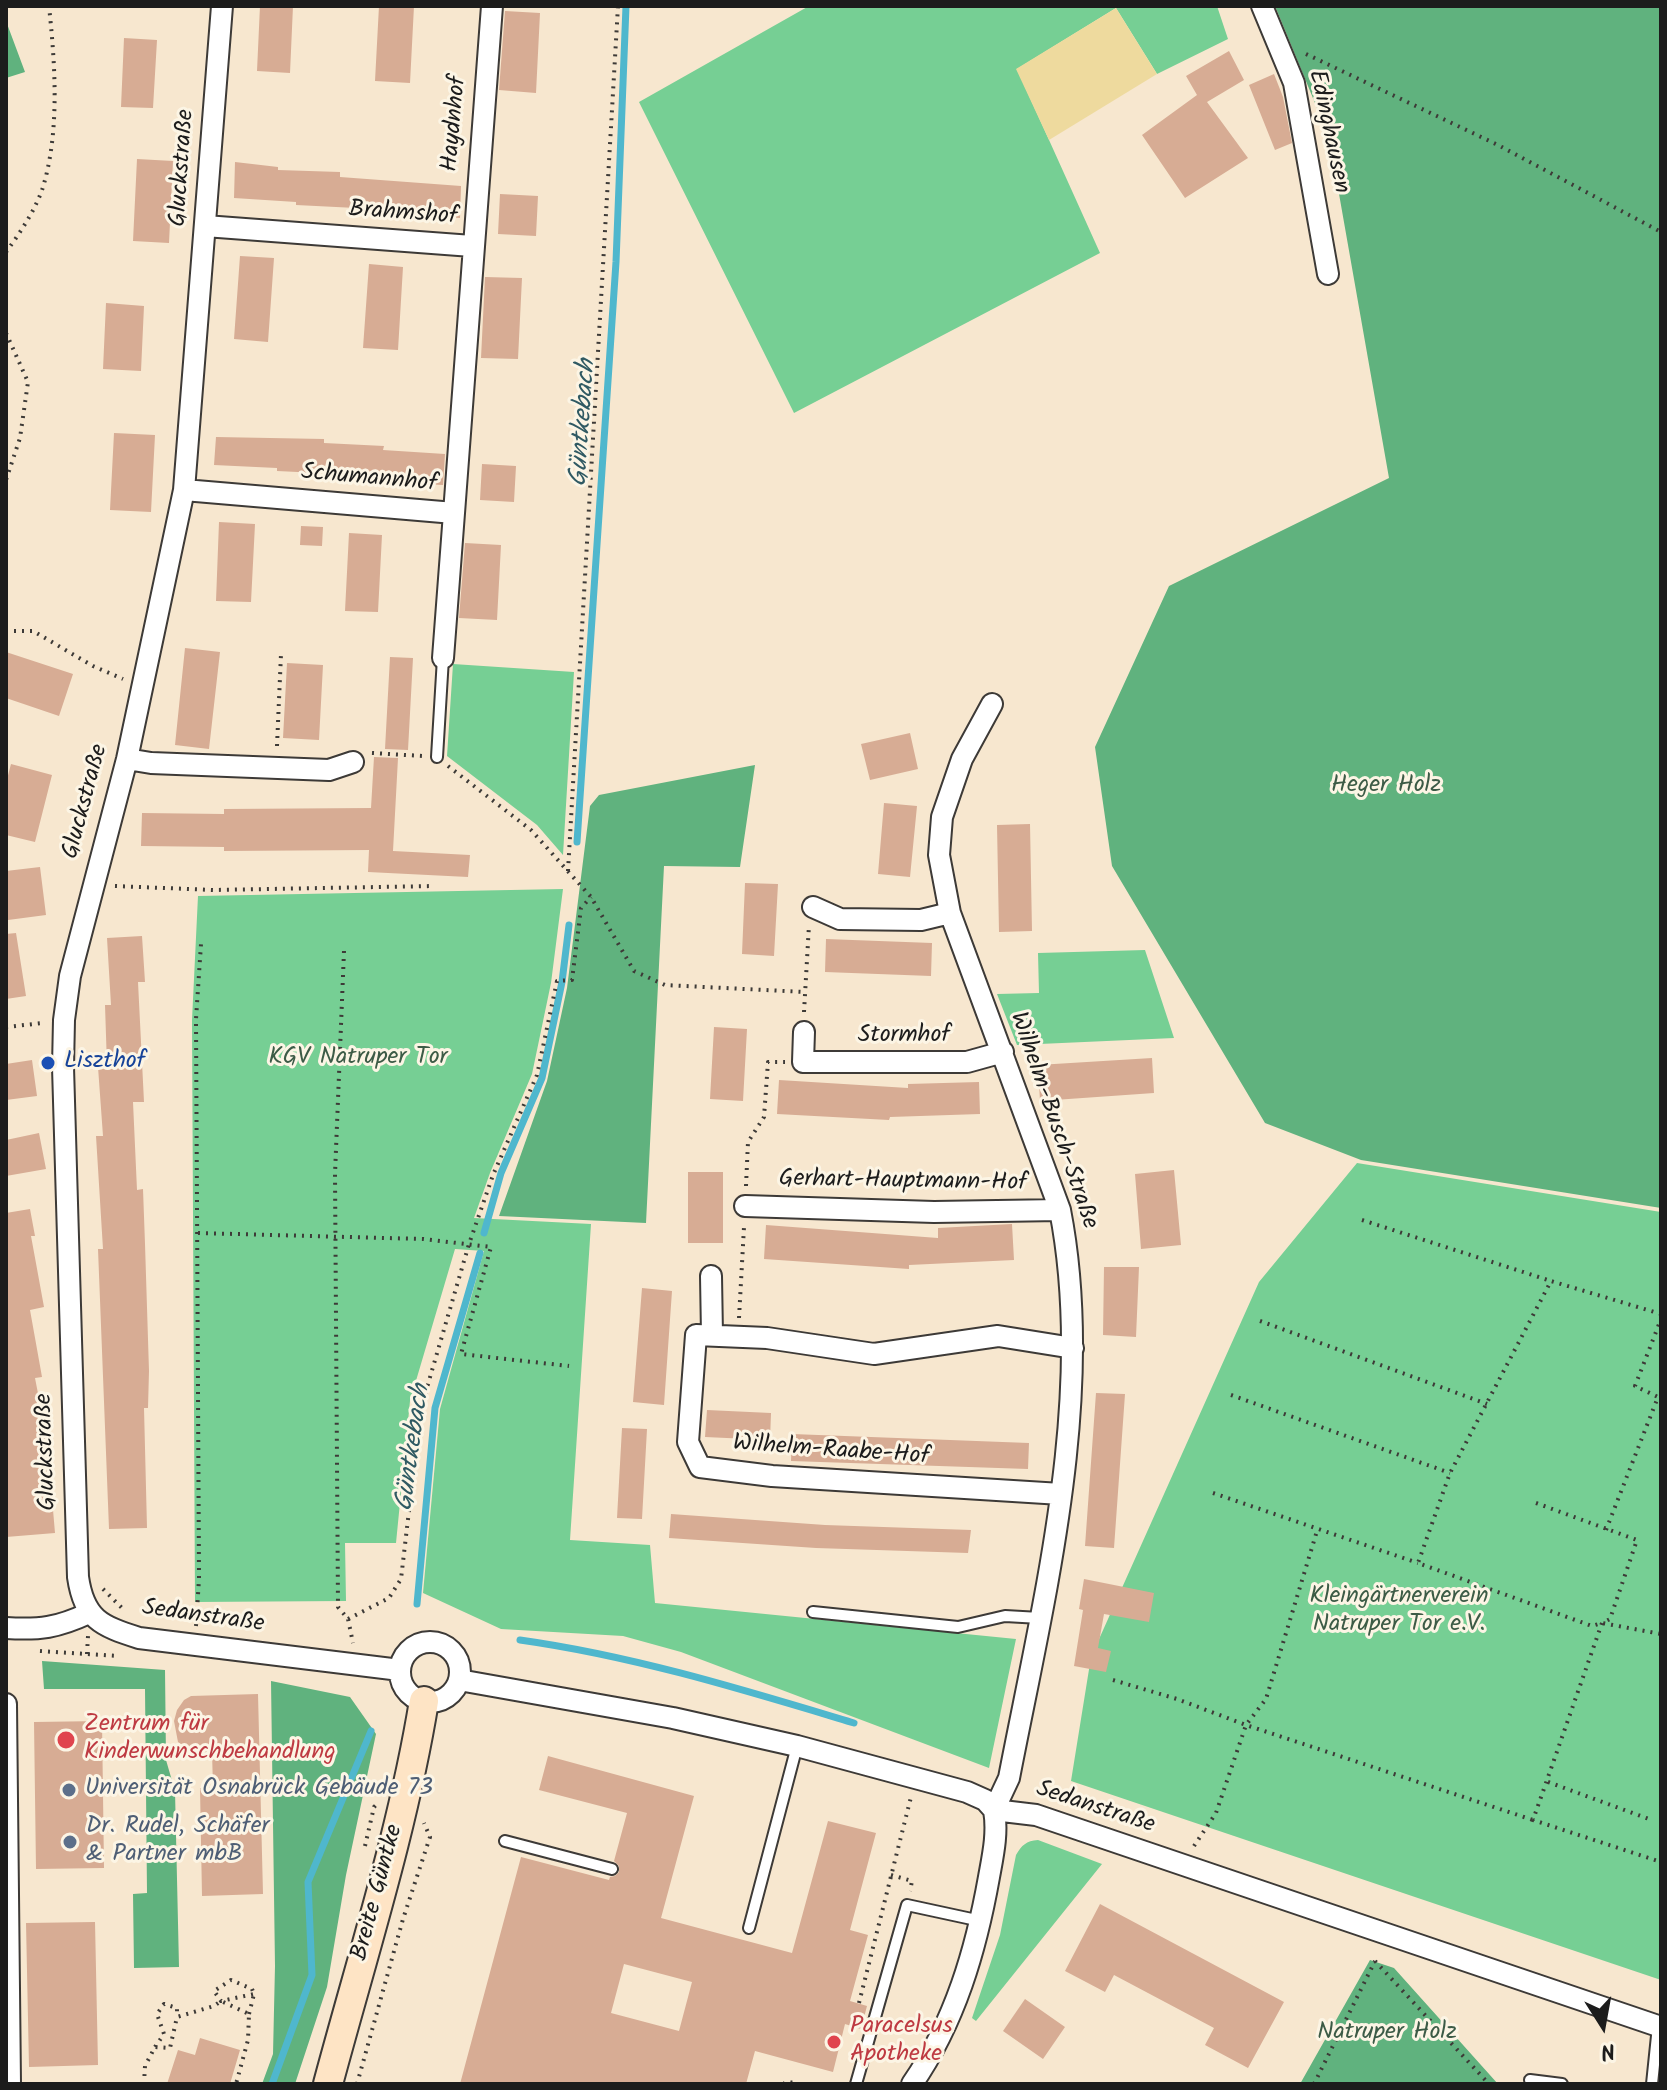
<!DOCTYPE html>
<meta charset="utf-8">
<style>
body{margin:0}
#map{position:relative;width:1667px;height:2090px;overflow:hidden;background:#f7e7cf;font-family:Kalam,sans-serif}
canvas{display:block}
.frame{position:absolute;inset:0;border:8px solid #1c1c1c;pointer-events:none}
.north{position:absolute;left:1563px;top:1986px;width:80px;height:80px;-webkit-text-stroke:6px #fcf5e5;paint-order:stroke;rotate:169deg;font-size:22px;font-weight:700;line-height:32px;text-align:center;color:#1c1c1c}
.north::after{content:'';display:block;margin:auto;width:28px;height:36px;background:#1c1c1c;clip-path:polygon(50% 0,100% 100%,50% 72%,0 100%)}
</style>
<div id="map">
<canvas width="1667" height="2090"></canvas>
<div class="frame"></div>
<div class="north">N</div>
</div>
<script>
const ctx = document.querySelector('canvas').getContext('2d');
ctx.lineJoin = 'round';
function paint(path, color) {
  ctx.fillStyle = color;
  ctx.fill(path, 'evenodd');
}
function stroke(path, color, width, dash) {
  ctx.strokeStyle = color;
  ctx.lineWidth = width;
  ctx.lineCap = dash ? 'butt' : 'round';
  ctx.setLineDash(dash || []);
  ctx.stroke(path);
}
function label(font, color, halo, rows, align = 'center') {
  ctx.font = font + ' Kalam,sans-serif';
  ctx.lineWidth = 6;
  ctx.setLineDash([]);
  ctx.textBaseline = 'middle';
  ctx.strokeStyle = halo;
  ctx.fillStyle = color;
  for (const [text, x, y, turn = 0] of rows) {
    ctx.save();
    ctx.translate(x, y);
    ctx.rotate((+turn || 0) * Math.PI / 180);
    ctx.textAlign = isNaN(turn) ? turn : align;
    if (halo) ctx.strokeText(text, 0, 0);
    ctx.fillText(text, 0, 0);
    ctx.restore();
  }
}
paint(new Path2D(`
 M809,6h408l11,33 -71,35 -41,-66 -99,61 83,184 -306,160 -155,-311z
 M453,664l121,8 -11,183 -26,-30 -90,-69z
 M563,889l-12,94 -19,91 -42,99 -16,45 117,6 -21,316 80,5 5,58 361,36 -27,129 -308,-116 -58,-16 -122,-7 -78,-36 17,-184 44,-158 -29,-2 -45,152 -14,142h-51l1,58 -151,1 -3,-582 6,-124z
 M1145,950l29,88 -157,7 -20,-51 42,-1 -1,-40z
 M1357,1163l304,49v768l-590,-199 20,-124 168,-375z
 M1038,1840l64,24 -126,157 -4,-3 28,-83 16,-80c6,-10 10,-14 22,-15z`), '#76cf94');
paint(new Path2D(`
 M1275,6h386v1202l-300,-48 -96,-37 -153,-257 -17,-119 74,-161 220,-108 -60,-341z
 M6,21l19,51 -19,6z
 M755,765l-15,102 -76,-1 -18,357 -147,-7 48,-135 20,-93 23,-182 9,-11z
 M42,1661l123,9 1,90 9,31 4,176 -45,1 -1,-74 14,-1 -2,-204h-101z
 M271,1681l79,16 26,37 -30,141 -19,112 -32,97h-33l11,-30 2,-88z
 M1370,1960l24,8 104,116h-198z`), '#60b27e');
paint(new Path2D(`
 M1116,8l41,66 -108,66 -33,-71z`), '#eeda9e');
stroke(new Path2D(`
 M577,842l39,-580 10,-256
 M484,1233l17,-60 41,-95 20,-96 7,-57
 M417,1604l18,-196 45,-155
 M520,1640c114,16 224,50 334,83
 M272,2084l40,-109 -4,-93 63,-151`), '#4fb7cd', 7);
paint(new Path2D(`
 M260,6h33l-3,67 -33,-2z
 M379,6h35l-4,77 -35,-2z
 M505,11l35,2 -4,80 -37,-3z
 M124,38l33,2 -4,68 -32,-1z
 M1229,51l15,29 -37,22 41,56 -63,40 -43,-63 55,-40 -11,-19z
 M1274,74l9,23 9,46 -17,7 -26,-65z
 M137,159l36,2 -4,82 -36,-2z
 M235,162l43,5v3l62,2v5l121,9 -1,32 -44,-2v-5l-120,-6v-3l-62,-4z
 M500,194l38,2 -2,40 -38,-2z
 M240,256l34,2 -6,84 -34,-3z
 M369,264l34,3 -5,83 -35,-2z
 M485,277l37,1 -4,81 -37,-1z
 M106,303l38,3 -3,65 -38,-2z
 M114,433l41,2 -4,77 -41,-2z
 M216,437l108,2v4l60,3 -1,4 62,4 -2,31 -42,-2v-4l-62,-5 -62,-3v-3l-63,-3z
 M482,464l34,2 -2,36 -34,-2z
 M219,522l36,2 -4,78 -35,-1z
 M301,526l22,1 -1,19 -22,-1z
 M349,533l33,2 -4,77 -33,-1z
 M465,543l36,2 -4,75 -38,-2z
 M185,648l35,4 -11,97 -34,-4z
 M6,652l67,22 -14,42 -53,-18z
 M390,657l23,1 -5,92 -23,-1z
 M287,663l36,2 -4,75 -36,-2z
 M910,733l8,36 -48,11 -9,-36z
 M374,757l24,1 -5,93 77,4 -2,22 -100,-5 1,-22 -145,1v-4l-83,-1 1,-33 82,1v-5l147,-1z
 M11,764l41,11 -17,67 -29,-7v-52z
 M884,803l33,3 -7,71 -32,-3z
 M1030,824l2,107 -33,1 -2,-107z
 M40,867l6,48 -38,5 -2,-49z
 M745,883l33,1 -4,72 -32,-2z
 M16,933l10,63 -20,3v-65z
 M142,936l3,46h-7l6,120h-11l4,88 6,-1 2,55 4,127 -1,37h-4l3,120 -38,1 -11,-280h5l-7,-113h7l-5,-69 9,-1 -2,-61h6l-4,-67z
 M826,939l106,4 -1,33 -106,-4z
 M714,1027l33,2 -4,72 -33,-2z
 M1152,1058l2,35 -114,8 -2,-36z
 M32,1060l5,36 -31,4v-36z
 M779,1080l129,8v-4l71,-2 1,32 -90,3 -1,3 -112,-6z
 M39,1133l7,36 -40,7v-36z
 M1174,1170l7,75 -40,4 -6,-75z
 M688,1172h35v71h-35z
 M30,1209l5,27h-4l13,71 -14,3 12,67 -7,1 12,62 8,93 -49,4v-324z
 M1012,1224l2,36 -105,5v4l-145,-10 2,-34 172,13v-10z
 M1104,1267h35l-3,70 -33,-2z
 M642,1288l30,3 -8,114 -31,-3z
 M1096,1393l29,1 -11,154 -29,-2z
 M707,1410l64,3 -1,27 -65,-3z
 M622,1428l25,1 -5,90 -25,-1z
 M792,1434l237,9 -1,26 -237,-8z
 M671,1514l154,11 146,5 -3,23 -152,-5 -147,-10z
 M1084,1579l70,14 -5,29 -45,-8 -6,34 13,3 -5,21 -32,-6 9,-56 -4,-1z
 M258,1694l5,200 -61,2 -2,-108 13,-1 -1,-35 -18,1 -16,-11 -4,-21 3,-11 7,-10 7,-4z
 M102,1721l2,147 -68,1 -2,-147z
 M548,1756l146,40 -33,122 131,35 36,-132 48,12 -26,97 18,5 -18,66 17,5 -6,23 -16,-5 -12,48 -78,-21 -9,33h-286l61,-227 88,23 1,-3 5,-1 4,-4v-6l-5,-5 13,-48 -88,-23zM624,1964l68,18 -13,49 -68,-18z
 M1100,1904l184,98 -36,66 -43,-23 9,-17 -100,-53 -9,17 -40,-21z
 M95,1922l3,143 -69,2 -3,-144z
 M1025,1999l40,28 -22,32 -40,-28z
 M200,2038l40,12 -10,34h-63l11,-34 17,5z`), '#d7ac94');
const lane = new Path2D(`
 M437,757l6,-99
 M813,1612l145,15 47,-11 35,2
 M505,1841l107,28
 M749,1928l48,-182
 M1530,2080l32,4
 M856,2084l51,-179 74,16
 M1652,2084l6,-58`);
const street = new Path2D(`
 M222,6l-38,484 -57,269 -57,217 -6,44 -1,47 15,510c6,42 23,49 61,61l261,32
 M1262,6l32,77 34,191
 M205,226l267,20
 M184,490l270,23 -11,145
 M454,513l38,-507
 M992,704l-30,55 -20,58 -3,38 11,58 110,297c36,185 -16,387 -51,568l-15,32
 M127,759l24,4 178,7 24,-8
 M813,907l27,12 81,1 29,-7
 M804,1032l-1,30h164l36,-10
 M745,1206l189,6 126,-2
 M711,1276l1,59
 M1061,1494l-289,-18 -72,-9 -12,-25 8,-107 71,3 107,16 124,-18 75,12
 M6,1628c34,2 51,0 83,-15
 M400 1672a30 30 0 1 1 60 0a30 30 0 1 1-60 0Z
 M459,1680l214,38 124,28 170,46 18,8 9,10 42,5 625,212
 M6,1704l4,380
 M912,2084c43,-62 64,-134 77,-207 4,-22 9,-44 5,-67`);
const secondary = new Path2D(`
 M328,2084c34,-127 75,-254 96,-383`);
stroke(lane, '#3d3a37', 14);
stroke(street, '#3d3a37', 24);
stroke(secondary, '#3d3a37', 32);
stroke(new Path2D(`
 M1306,54l192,91 163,87
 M6,252c14,-19 30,-43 37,-65 17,-56 12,-124 6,-181
 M6,333l22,49 -8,56 -14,42
 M6,631h27l60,35 30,13
 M277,746l4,-92
 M372,753l51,3
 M448,766l83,64 60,67 43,74 31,14 140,7
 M568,871l50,-865
 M115,886l98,4 221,-4
 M344,951l-9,223 3,433 10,12 5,24
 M804,1012l5,-87
 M6,1027l37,-4
 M746,1186l2,-44 16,-25 4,-55h17
 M1362,1220l189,61
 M198,1233l225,6 68,8 -30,107 108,12
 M1661,1314l-110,-33 -101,192 -32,90 174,63 10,-3 59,11
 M739,1318l5,-91
 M1260,1321l227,83
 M1231,1395l219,78
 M1213,1493l205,70
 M1536,1503l101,37 -27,79 -8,4 -69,197 125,41
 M1606,1530l52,-133 -23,-11 26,-67
 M103,1589l19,19
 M348,1619l41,-21 12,-19 20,-171 48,-164 24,-69 44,-100 20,-94 15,-1 9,-72 10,-11
 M196,1626l3,-47 -3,-560 5,-75
 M40,1651l79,5
 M87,1654l1,-18
 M1113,1680l64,19 69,26 287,95
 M1548,1782l101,37
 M365,1846l9,-39 2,-2
 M1194,1846l22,-33 30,-88 20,-26 51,-168
 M891,1875l21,6 -2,10
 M1375,1961l114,123
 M859,2003l52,-206
 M249,2014l5,-20 -2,-5 -21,-9 -17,11 7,10 33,-7
 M889,2023l30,8
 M155,2047l9,-13 -7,-20 7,-10 13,4v9
 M144,2084l1,-18 10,-19 15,1 7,-31 37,-11 7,-5 28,13 -1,26 -12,44
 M357,2084l46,-165 27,-82 -6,-14
 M784,2084l2,-3 11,3
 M1314,2084l61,-123`), '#3d3a37', 4, [2, 6]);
stroke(lane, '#fff', 10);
stroke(street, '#fff', 20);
stroke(secondary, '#fee4c5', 28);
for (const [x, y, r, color] of [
 [48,1063,8,"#1a4fb4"],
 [66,1740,10,"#e0444e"],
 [69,1790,8,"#5c6f8a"],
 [70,1842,8,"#5c6f8a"],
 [834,2042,8,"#e0444e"]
]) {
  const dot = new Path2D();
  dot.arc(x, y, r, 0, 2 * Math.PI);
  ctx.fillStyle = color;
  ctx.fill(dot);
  stroke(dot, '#fcf5e5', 3);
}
label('24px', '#1c1c1c', '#fcf5e5', [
 ["Haydnhof",456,124,-85],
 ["Edinghausen",1327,132,78],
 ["Gluckstraße",184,168,-86],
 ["Brahmshof",403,215,4],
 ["Schumannhof",369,480,5],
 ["Gluckstraße",87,802,-75],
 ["Stormhof",904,1037],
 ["Wilhelm-Busch-Straße",1052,1121,71],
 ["Gerhart-Hauptmann-Hof",903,1183,1],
 ["Gluckstraße",48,1452,-92],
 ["Wilhelm-Raabe-Hof",831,1452,4],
 ["Sedanstraße",203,1618,8],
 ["Sedanstraße",1095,1809,18],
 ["Breite Güntke",379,1893,-75]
]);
label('24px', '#3c5b46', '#fcf5e5', [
 ["Heger Holz",1386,787],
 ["KGV Natruper Tor",358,1059],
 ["Kleingärtnerverein",1399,1598],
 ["Natruper Tor e.V.",1399,1626],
 ["Natruper Holz",1387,2034]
]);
label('24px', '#164399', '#fcf5e5', [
 ["Liszthof",64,1063]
], 'left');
label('24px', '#be3a42', '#fcf5e5', [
 ["Zentrum für",84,1726],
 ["Kinderwunschbehandlung",84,1754],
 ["Paracelsus",850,2028],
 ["Apotheke",850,2056]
], 'left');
label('24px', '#4e5e75', '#fcf5e5', [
 ["Universität Osnabrück Gebäude 73",85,1790],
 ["Dr. Rudel, Schäfer",86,1828],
 ["& Partner mbB",86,1856]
], 'left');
label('italic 26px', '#305a63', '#fcf5e5', [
 ["Güntkebach",585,423,-86],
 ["Güntkebach",415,1448,-82]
]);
</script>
